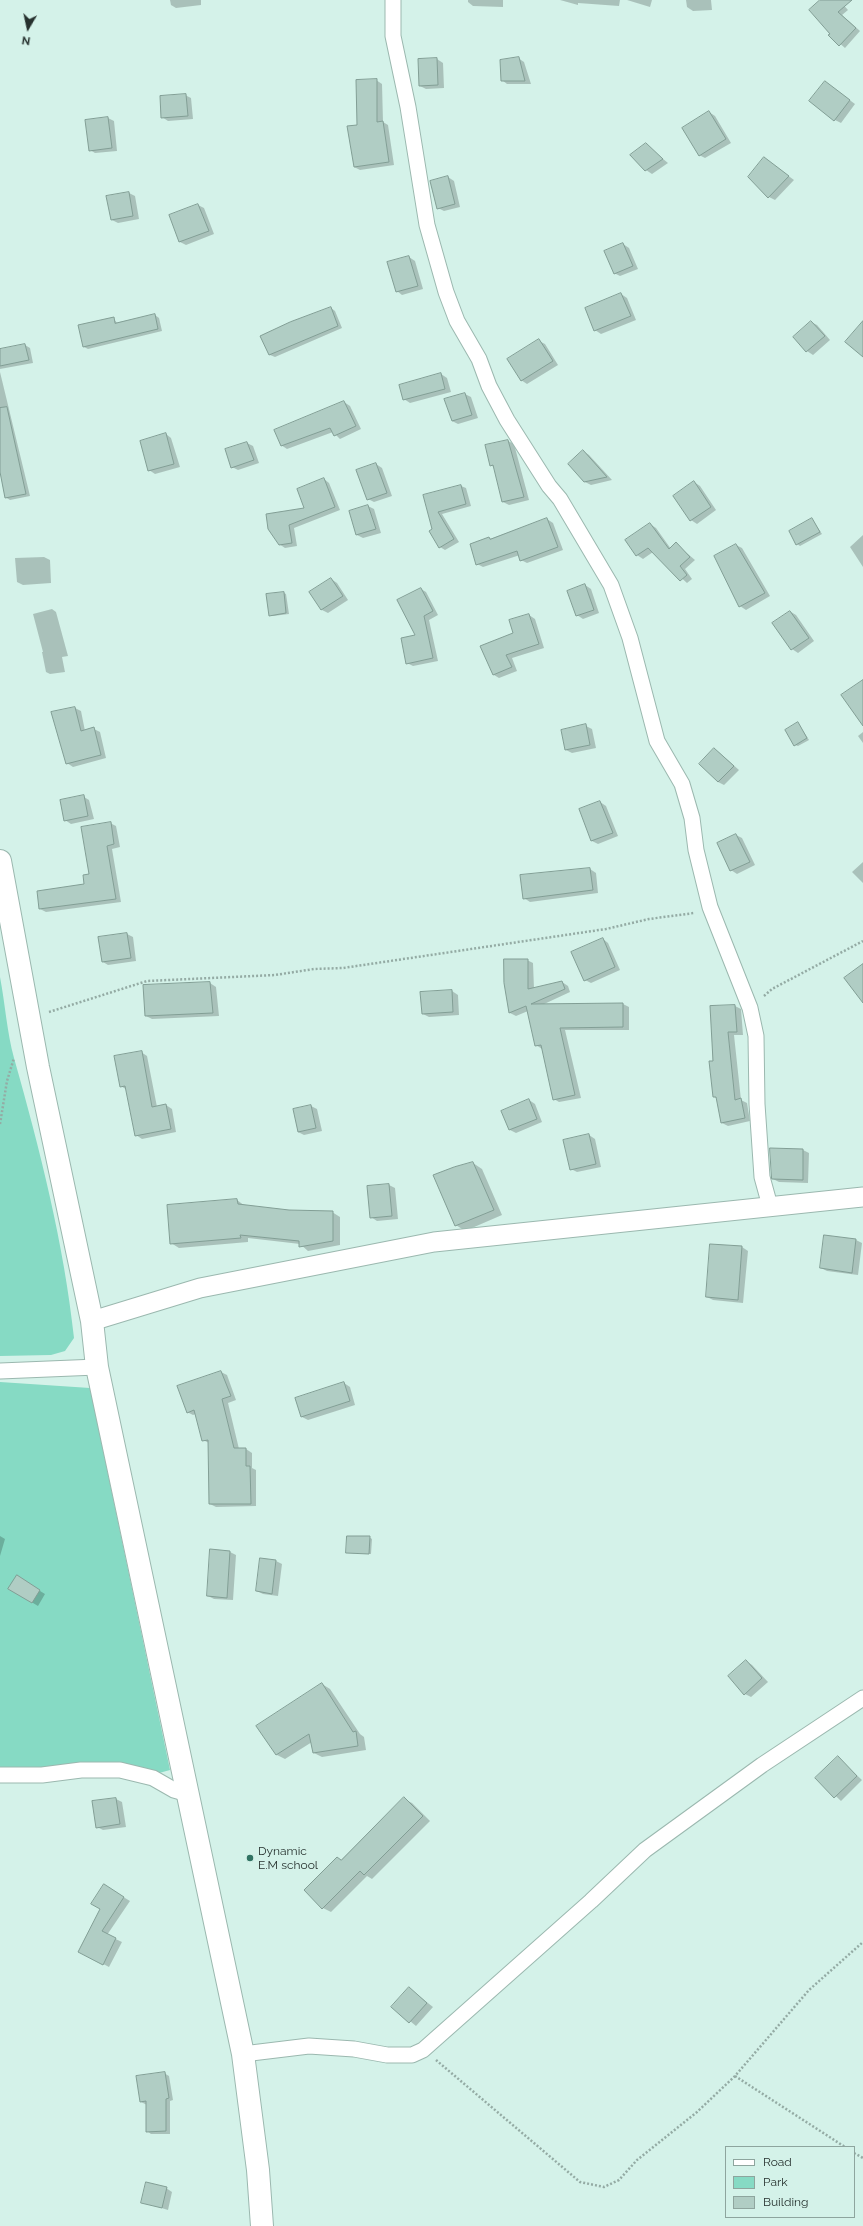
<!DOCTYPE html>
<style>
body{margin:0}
#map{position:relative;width:863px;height:2226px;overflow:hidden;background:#d4f2e9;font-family:Raleway,sans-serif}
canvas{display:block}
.legend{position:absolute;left:725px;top:2146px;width:130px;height:72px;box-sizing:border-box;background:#d4f2e9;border:1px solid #8ea59e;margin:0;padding:5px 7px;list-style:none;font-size:12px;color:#26312e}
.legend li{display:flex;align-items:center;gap:8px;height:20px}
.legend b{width:20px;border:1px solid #8ea59e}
.north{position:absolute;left:8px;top:8px;width:40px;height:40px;-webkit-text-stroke:3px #d4f2e9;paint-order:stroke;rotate:189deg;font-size:11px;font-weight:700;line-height:16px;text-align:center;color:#26312e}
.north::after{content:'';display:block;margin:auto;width:14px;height:18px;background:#26312e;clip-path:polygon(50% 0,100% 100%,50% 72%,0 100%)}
</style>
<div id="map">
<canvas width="863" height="2226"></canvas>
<ul class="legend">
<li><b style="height:5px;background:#fff"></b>Road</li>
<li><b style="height:11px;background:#86dac4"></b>Park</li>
<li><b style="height:11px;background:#b0cdc4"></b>Building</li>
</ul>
<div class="north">N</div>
</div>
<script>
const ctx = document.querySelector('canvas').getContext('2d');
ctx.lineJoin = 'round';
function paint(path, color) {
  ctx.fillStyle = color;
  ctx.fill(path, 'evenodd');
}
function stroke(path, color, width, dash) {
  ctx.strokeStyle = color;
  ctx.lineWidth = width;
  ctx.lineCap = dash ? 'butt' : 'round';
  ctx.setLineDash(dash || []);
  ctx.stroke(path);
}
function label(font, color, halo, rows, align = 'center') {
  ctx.font = font + ' Raleway,sans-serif';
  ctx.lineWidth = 3;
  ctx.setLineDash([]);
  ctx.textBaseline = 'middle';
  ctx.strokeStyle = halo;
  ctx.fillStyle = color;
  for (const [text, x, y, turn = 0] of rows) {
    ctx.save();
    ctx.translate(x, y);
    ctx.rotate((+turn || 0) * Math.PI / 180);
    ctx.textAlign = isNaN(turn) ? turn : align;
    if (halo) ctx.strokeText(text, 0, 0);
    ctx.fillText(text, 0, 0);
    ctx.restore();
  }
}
paint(new Path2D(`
 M0,977c5,26 7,56 14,81 26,92 50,186 60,280l-9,13 -14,4 -51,1z
 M0,1382l90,6 80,382 -11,3 -31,-7 -128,4z`), '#86dac4');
paint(new Path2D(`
 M170,0h31v5l-25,3 -5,-3z
 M468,0h35v7l-30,-1 -5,-4z
 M560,0h60l-1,6 -41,-3v2z
 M627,0h25l-2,7z
 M686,0h25l1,10 -19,1 -6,-4z
 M822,0h17l9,10 -6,5 18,16 -15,17 -15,-13 1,-1z
 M518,58l6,4 7,22h-24l-5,-4z
 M437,59l6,4 1,25 -18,1 -6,-3 -1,-26z
 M376,80l6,4 1,38 5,3 6,40 -34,5 -6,-3 4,-41z
 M825,82l30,22 -14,19 -6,-3z
 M185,95l6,3 2,21 -25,2 -6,-4z
 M709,112l6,4 16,27 -26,15 -6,-3z
 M108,118l6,3 3,30 -22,2 -5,-3 -4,-30z
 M646,145l22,18 -16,11 -6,-4z
 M764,158l30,22 -19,20 -6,-3z
 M448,177l6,4 6,26 -16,4 -6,-3z
 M129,193l6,3 4,23 -21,4 -6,-3z
 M198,205l6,3 10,26 -28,11 -6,-3z
 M623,244l6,4 9,21 -18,7 -6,-3z
 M409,257l6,4 8,28 -21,6 -5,-4z
 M621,294l6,4 9,22 -35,14 -6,-4z
 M331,308l4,3 7,17 -67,29 -5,-2 -8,-18z
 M155,315l4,3 3,13 -74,18 -4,-2 29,-29 5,6z
 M811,322l6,3 13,15 -17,15 -6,-4 -13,-14z
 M539,341l6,3 13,21 -31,19 -6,-4z
 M25,345l5,3 3,15 -33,6v-19z
 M0,372l30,124 -20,4 -5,-3 -5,-30z
 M441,374l6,4 4,14 -41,11 -6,-4z
 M465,394l6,3 7,21 -20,6 -6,-3z
 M344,402l6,4 11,23 -21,10 -7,-7 -46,17 -6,-4z
 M166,434l5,4 9,29 -25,7 -6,-4z
 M508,441l6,3 15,56 -20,5 -6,-3 -8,-34 -4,-3z
 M247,443l6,3 6,17 -21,7 -6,-3z
 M583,451l6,4 23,25 -21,5 -6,-3z
 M376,464l6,4 10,28 -18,6 -6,-3z
 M324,479l5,4 11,27 -46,18 3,18 -12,2 -6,-4 -10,-15 37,-20z
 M694,482l6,4 16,24 -19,14 -6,-4z
 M461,486l5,2 5,18 -29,8 17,28 -14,8 -5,-3 -16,-51z
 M368,506l6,3 7,24 -18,5 -6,-3z
 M547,519l6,4 10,27 -36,13 -6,-3 -1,-5 -37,12 -6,-3 12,-26 3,1z
 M812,519l10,15 -22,12 -3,-2z
 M650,524l6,4 15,21 5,-5 19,16 -10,9 7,10 -5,4 -34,-31 -10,7 -6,-4 -10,-15z
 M863,535v32l-13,-20z
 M736,545l6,3 28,48 -24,14 -6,-4 -25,-49z
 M44,557l6,3 1,23 -28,2 -6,-3 -2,-24z
 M331,579l6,4 11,17 -20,13 -6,-3 -11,-18z
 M585,585l6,4 8,24 -16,6 -6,-4z
 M421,589l5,3 12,23 -9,5 9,41 -25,5 -6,-3 10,-27z
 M284,593l2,1 3,20 -16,2 -3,-1z
 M52,609l4,3 12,44 -6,1 3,15 -15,2 -4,-2 -4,-20h1l-10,-38z
 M791,612l5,3 18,26 -16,12 -6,-4z
 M529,615l6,4 9,29 -32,10 5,13 -18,7 -5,-3 20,-42z
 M75,708l6,3 4,20 9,-2 6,3 6,26 -33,9 -6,-4 -15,-50z
 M798,723l11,17 -11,6 -3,-1z
 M586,726l6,3 4,19 -24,5 -6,-3z
 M863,732v11l-5,-7z
 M715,749l24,21 -15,15 -6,-3z
 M84,797l5,3 5,19 -23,5 -6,-4z
 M600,802l6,4 12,30 -20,8 -6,-3z
 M110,823l6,3 4,21 -8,2 9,53 -75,10 -6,-3 45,-24z
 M736,835l6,3 13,27 -18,9 -6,-4z
 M863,862v21l-11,-11z
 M590,869l6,4 2,20 -68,9 -6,-4z
 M127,934l6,3 3,24 -28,4 -5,-3z
 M603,939l5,4 12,27 -29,13 -6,-3z
 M527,960l6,3 1,26 28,-7 6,4 2,6 -28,13 81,-1 6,3v23h-64l16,68 -22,4 -5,-3 -12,-50 -6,-4 -8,-34 -12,5 -6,-3 -5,-31z
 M210,983l6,4 3,29 -67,3 -6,-3z
 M452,991l6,4 1,20 -30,2 -6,-3z
 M735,1006l6,3 2,26h-9l7,65 6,3 3,18 -22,5 -6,-3 -5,-25 -3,-1 -3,-90z
 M141,1052l6,4 10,51 9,-2 6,4 4,23 -34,7 -6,-4 -9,-45 -6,-4z
 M529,1100l6,4 7,18 -26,11 -6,-3 -8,-19z
 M311,1106l6,3 5,22 -18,4 -6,-3 -4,-23z
 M589,1135l6,4 6,28 -24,5 -6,-3z
 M803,1150l6,3 -1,30 -29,-1 -6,-3z
 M473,1163l9,6 20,46 -37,16 -9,-6z
 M389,1185l6,3 3,31 -21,2 -6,-4z
 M237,1200l8,6 44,5 43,1 8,5v28l-32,6 -8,-7 -52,-6v4l-69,6 -8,-5z
 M825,1236l31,4 6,3 -4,32 -31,-4 -6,-3z
 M711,1245l31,2 6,4 -5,52 -30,-3 -6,-3z
 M221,1372l6,3 9,25 -8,3 11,46h7l6,4v15l4,2v36l-40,1 -6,-3 -1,-61 -6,-3 -7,-26 -3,1 -6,-3z
 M344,1383l6,4 5,18 -47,15 -6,-3 -6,-18z
 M0,1536l5,3 -5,17z
 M369,1537l3,2 -1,15 -24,-2z
 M230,1552l6,3 -3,45 -19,-1 -6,-3z
 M261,1559l15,2 6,3 -4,32 -15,-2 -6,-3z
 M17,1577l28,17 -7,12 -28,-17z
 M746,1661l6,4 16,17 -17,15 -6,-3z
 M322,1684l8,5 30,45 4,3 2,13 -44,7 -8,-4 -2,-11 -27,17 -8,-4 -19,-29z
 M838,1758l24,22 -21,21 -24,-23z
 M116,1799l6,3 4,25 -23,3 -6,-3z
 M404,1799l8,4 18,18 -58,58 -5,-3 -36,36 -8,-4 19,-47z
 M110,1889l20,12 -23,34 15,7 -13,25 -23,-12z
 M410,1989l23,18 -17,19 -23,-19z
 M164,2073l5,3 4,24 -3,1v33h-19l-4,-3v-26l-6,-3z
 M166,2188l6,4 -4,18 -26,-8z`), '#0003');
const building = new Path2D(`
 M820,0h32l-14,12 18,16 -17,18 -11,-11 2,-1 -21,-24z
 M519,57l6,24h-24l-1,-21z
 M437,58l1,27 -19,1 -1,-27z
 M377,79v43l6,-1 6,41 -35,5 -7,-41 10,-1 -1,-45z
 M825,81l25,19 -16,21 -25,-20z
 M186,94l2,22 -27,2 -1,-22z
 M709,111l17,28 -27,17 -17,-28z
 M108,117l4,31 -23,3 -4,-31z
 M646,143l17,16 -18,12 -15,-16z
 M764,157l25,19 -21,22 -20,-21z
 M448,176l7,28 -18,5 -7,-28z
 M129,192l4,24 -22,4 -5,-24z
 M198,204l11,27 -30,11 -10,-27z
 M623,243l10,23 -19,8 -10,-23z
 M409,256l9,30 -22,6 -9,-30z
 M621,293l10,23 -37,15 -9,-23z
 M331,307l7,19 -69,29 -9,-19 30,-14z
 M155,314l3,15 -75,18 -5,-22 36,-8 1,6z
 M811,321l14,15 -19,16 -13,-15z
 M863,321v36l-18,-15z
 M539,339l14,22 -32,20 -14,-22z
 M25,344l4,16 -29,6v-17z
 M441,373l4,16 -42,11 -4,-15z
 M465,393l7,22 -20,6 -8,-22z
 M344,401l12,25 -22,10 -4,-8 -49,18 -7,-16z
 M7,407l19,87 -21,4 -5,-26v-64z
 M166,433l8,31 -26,7 -8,-30z
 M508,440l16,57 -22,5 -9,-37 -3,1 -5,-21z
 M247,442l7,18 -23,8 -6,-19z
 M583,450l24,27 -23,5 -16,-18z
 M376,463l11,30 -20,7 -11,-30z
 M324,478l11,29 -46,18 3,18 -13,2 -11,-16 -2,-15 38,-6 -7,-19z
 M694,481l17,26 -21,14 -17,-25z
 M461,485l5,19 -28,8 16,27 -15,9 -10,-17 3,-2 -9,-34z
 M368,505l8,24 -20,6 -7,-24z
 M547,518l11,29 -38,14 -3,-10 -41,14 -6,-21 19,-7 1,2z
 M812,518l8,14 -24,13 -7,-14z
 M650,523l19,26 7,-7 14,15 -10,9 7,9 -7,6 -32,-33 -12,8 -11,-16z
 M736,544l29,49 -26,14 -25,-51z
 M331,578l12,18 -22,14 -12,-18z
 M585,584l9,26 -18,6 -9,-25z
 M421,588l12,23 -9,5 9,42 -27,6 -5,-26 14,-3 -18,-35z
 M284,592l2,21 -17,3 -3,-22z
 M790,611l19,27 -18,12 -19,-27z
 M529,614l10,30 -33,11 6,12 -19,8 -13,-29 33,-13 -4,-13z
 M863,680v46l-22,-31z
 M75,707l6,24 13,-4 7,28 -35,9 -15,-52z
 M798,722l9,16 -13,8 -9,-16z
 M586,724l4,21 -25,5 -4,-20z
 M714,748l20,18 -16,16 -19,-18z
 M84,795l4,21 -24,5 -4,-21z
 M600,801l13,32 -22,8 -12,-32z
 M111,822l3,22 -7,2 9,53 -77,10 -2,-18 47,-7 -1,-9 6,-1 -8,-47z
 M736,834l14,28 -20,9 -13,-28z
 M590,868l3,22 -70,9 -3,-24z
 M127,933l4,25 -29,4 -4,-25z
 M603,938l12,29 -31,14 -13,-29z
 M504,959h24v30l34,-8 3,8 -34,15 92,-1v24l-63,1 15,67 -22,5 -12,-55 -6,1 -9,-40 -17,7 -5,-30z
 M863,964v39l-19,-25z
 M210,982l3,31 -68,3 -2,-31z
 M452,990l1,22 -31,2 -2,-22z
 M735,1005l2,27h-9l7,68 6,-2 4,20 -24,5 -5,-26h-3l-4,-36h4l-3,-55z
 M142,1051l10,56 14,-3 5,25 -36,7 -10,-50 -5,1 -6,-31z
 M529,1099l8,20 -28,11 -8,-19z
 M311,1105l5,23 -18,4 -5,-23z
 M589,1134l7,30 -26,6 -7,-30z
 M770,1148l33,1v31l-31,-1z
 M473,1162l21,48 -39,16 -22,-51 21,-8z
 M389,1184l3,32 -22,2 -3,-32z
 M237,1199l1,5 51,6 44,1v30l-34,6v-6l-59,-6 1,3 -71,6 -3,-39z
 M824,1235l32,4 -4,34 -32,-5z
 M710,1244l32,2 -4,54 -32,-3z
 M221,1371l10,25 -9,3 12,49h12v18h4l1,38h-42l-1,-64 -6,1 -8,-31 -7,3 -10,-27z
 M344,1382l6,19 -49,16 -6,-19z
 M347,1536h23l-1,18 -23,-1z
 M210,1549l20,2 -3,47 -20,-2z
 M260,1558l16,2 -4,34 -16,-3z
 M17,1575l23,15 -8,13 -24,-14z
 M746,1660l16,18 -18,17 -16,-19z
 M322,1683l31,49 3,-1 2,15 -45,7 -4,-19 -33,21 -20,-29z
 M838,1756l19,20 -23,22 -19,-20z
 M404,1797l19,19 -59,59 -4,-4 -38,38 -18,-19 33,-33 4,3z
 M116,1798l4,26 -24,4 -4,-27z
 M104,1884l20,13 -22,34 14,7 -13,27 -25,-13 22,-43 -9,-5z
 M409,1987l18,16 -18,20 -18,-16z
 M165,2072l4,26 -3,1v32l-20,1v-31l-6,1 -4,-26z
 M146,2182l21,5 -5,21 -21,-5z`);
paint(building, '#b0cdc4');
stroke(building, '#829e95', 1);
const minor = new Path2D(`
 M393,0v36l15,71 19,118 19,67 11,29 22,38 10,27 18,34 42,66 11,13 51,86 19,53 27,103 25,43 10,34 4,32 14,57 40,101 6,28 1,68 5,73 8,29
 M0,1371l97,-4
 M0,1775h42l39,-5h39l33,8 21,12 14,4
 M243,2054l66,-8 45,3 33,6h25l11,-5 168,-149 54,-51 117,-85 101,-67`);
const tertiary = new Path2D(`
 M92,1321l108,-33 234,-46 429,-45`);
const primary = new Path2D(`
 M0,861l38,206 54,254 5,46 146,687 15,116 4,56`);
stroke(minor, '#9bb8af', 17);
stroke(tertiary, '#9bb8af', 21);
stroke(primary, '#9bb8af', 24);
stroke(new Path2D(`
 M764,996l8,-7 91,-48
 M49,1012l98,-31 128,-6 39,-6 29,-1 263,-39 43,-10 45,-6
 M0,1124l7,-43 7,-23
 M436,2060l144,122 24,5 15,-7 18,-20 60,-48 38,-36 74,-86 54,-48
 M735,2076l110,71
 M854,2153l9,5`), '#94aba4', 2.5, [2, 2]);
stroke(minor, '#fff', 15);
stroke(tertiary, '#fff', 19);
stroke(primary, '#fff', 22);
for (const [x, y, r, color] of [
 [250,1858,4,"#317363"]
]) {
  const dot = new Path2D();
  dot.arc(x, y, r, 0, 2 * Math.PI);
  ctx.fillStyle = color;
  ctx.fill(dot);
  stroke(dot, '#d4f2e9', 1.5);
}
label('12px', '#26312e', '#d4f2e9', [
 ["Dynamic",258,1851],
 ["E.M school",258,1865]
], 'left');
</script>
